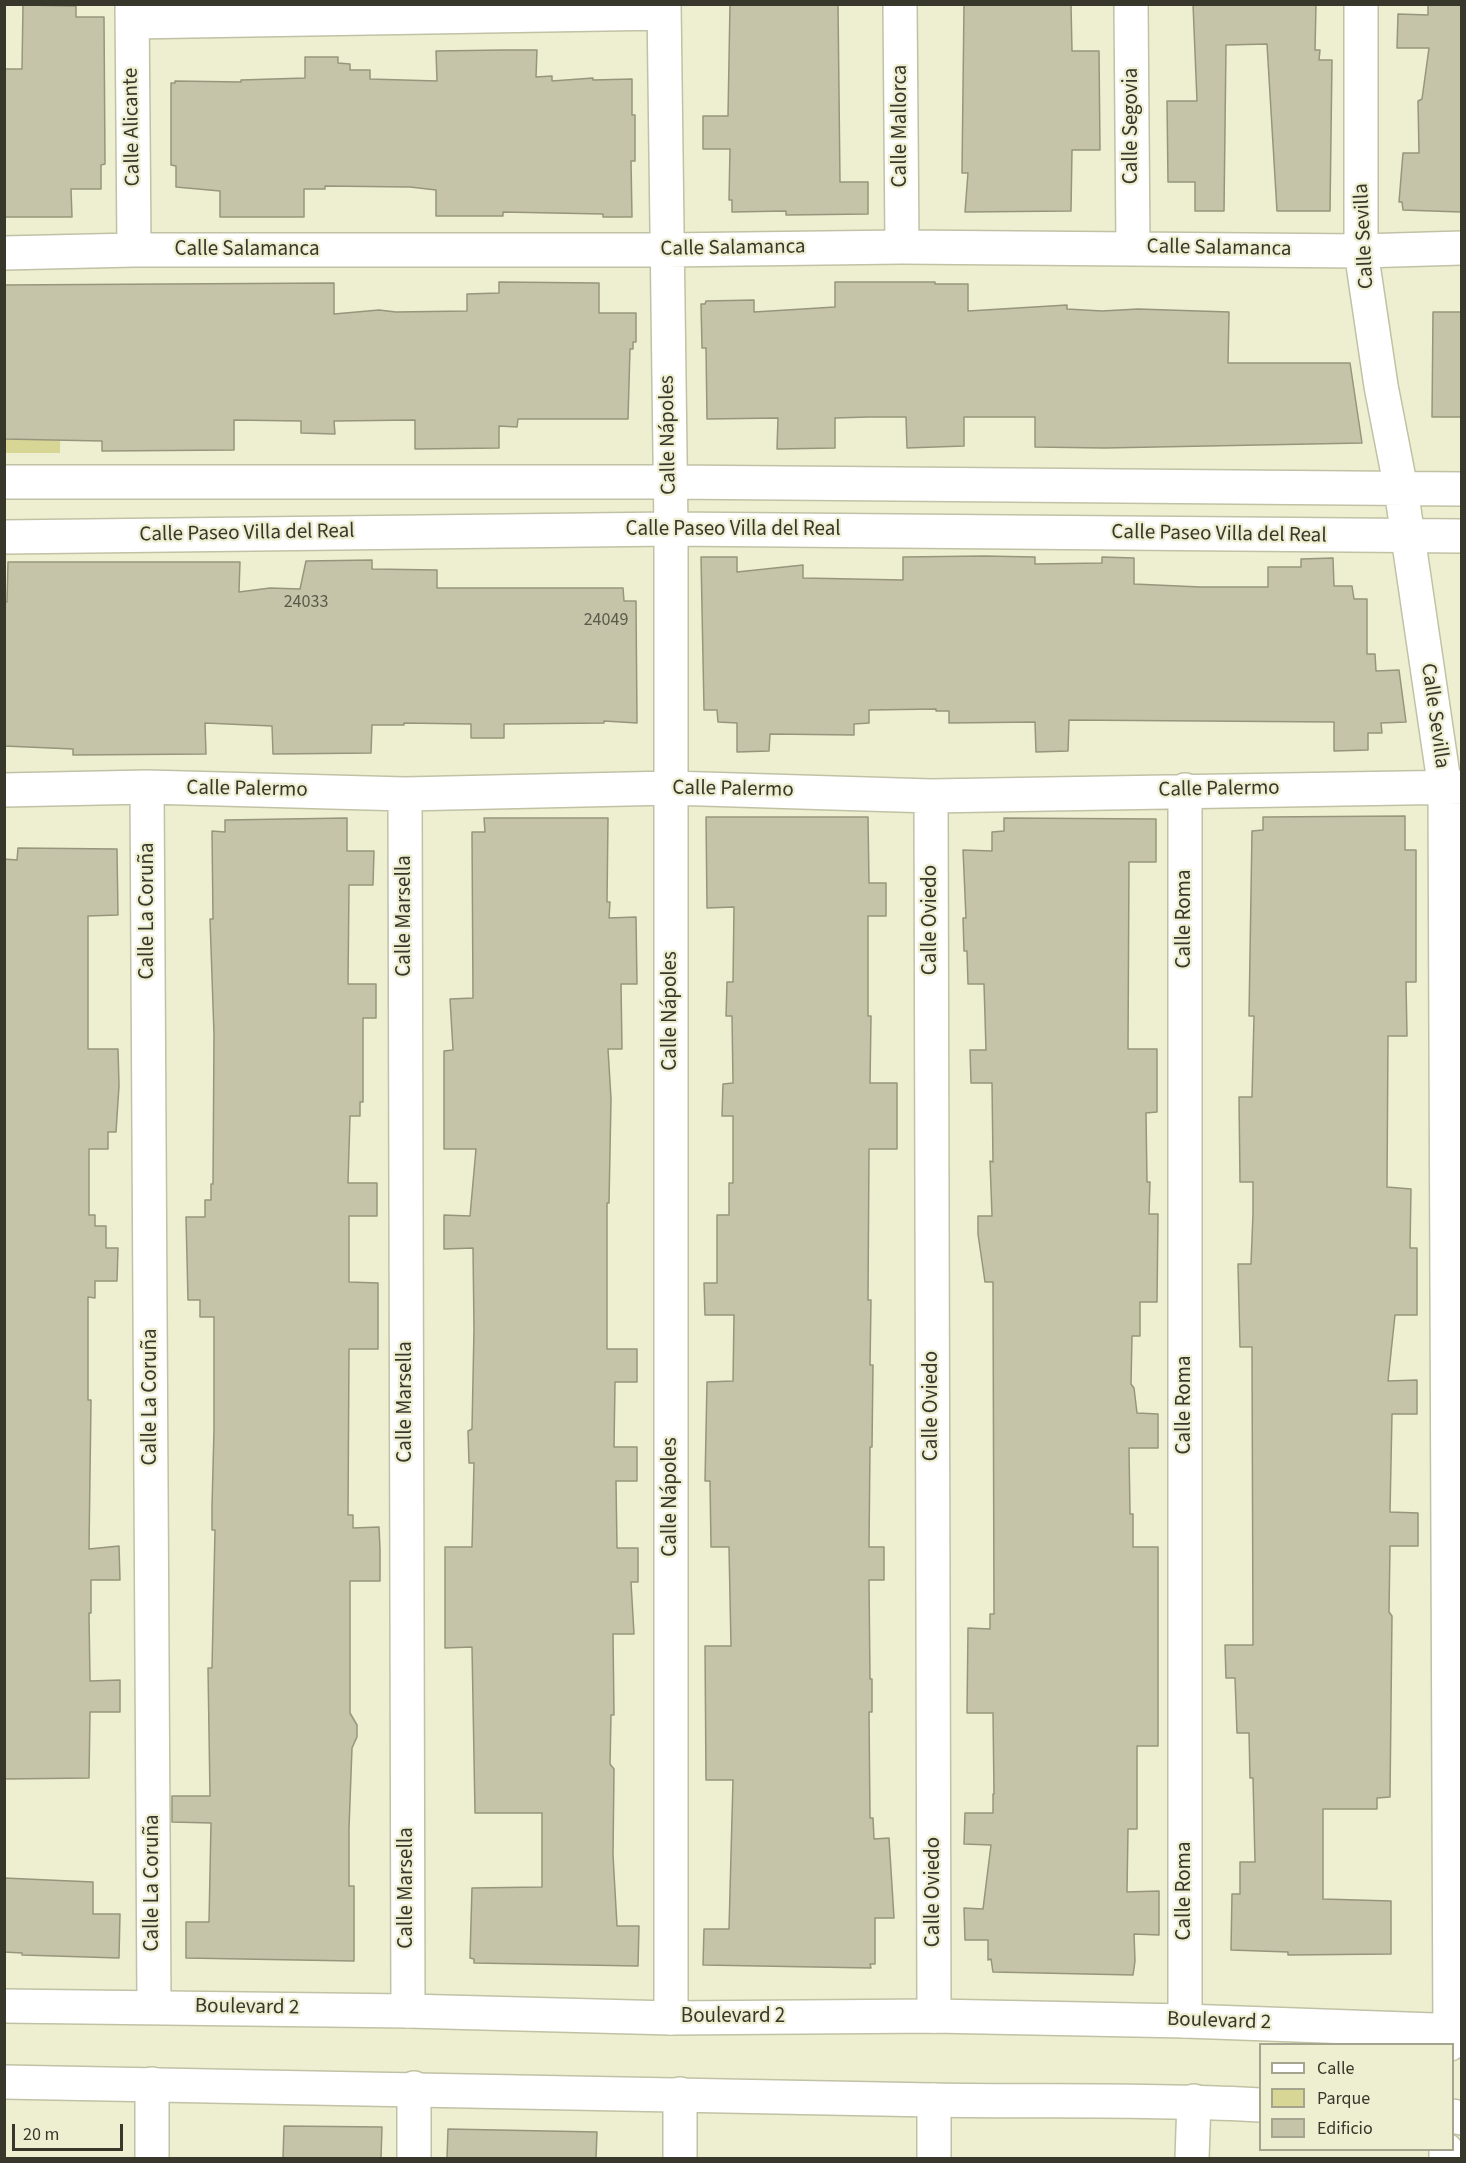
<!DOCTYPE html>
<meta charset="utf-8">
<style>
body{margin:0}
#map{position:relative;width:1466px;height:2163px;overflow:hidden;background:#eeeed1;font-family:"Source Sans 3",sans-serif}
canvas{display:block}
.frame{position:absolute;inset:0;border:6px solid #37372c;pointer-events:none}
.legend{position:absolute;left:1259px;top:2043px;width:195px;height:108px;box-sizing:border-box;background:#eeeed1;border:2px solid #a5a58f;margin:0;padding:8px 10px;list-style:none;font-size:18px;color:#37372c}
.legend li{display:flex;align-items:center;gap:12px;height:30px}
.legend b{width:30px;border:2px solid #a5a58f}
.scale{position:absolute;left:12px;top:2124px;width:111px;height:27px;box-sizing:border-box;border:3px solid #37372c;border-top:0;padding-left:8px;font-size:18px;line-height:21px;white-space:nowrap;color:#37372c;-webkit-text-stroke:4px #eeeed1;paint-order:stroke}
</style>
<div id="map">
<canvas width="1466" height="2163"></canvas>
<div class="frame"></div>
<ul class="legend">
<li><b style="height:8px;background:#fff"></b>Calle</li>
<li><b style="height:16px;background:#d8d694"></b>Parque</li>
<li><b style="height:16px;background:#c5c4a9"></b>Edificio</li>
</ul>
<div class="scale">20 m</div>
</div>
<script>
const ctx = document.querySelector('canvas').getContext('2d');
ctx.lineJoin = 'round';
function paint(path, color) {
  ctx.fillStyle = color;
  ctx.fill(path, 'evenodd');
}
function stroke(path, color, width, dash) {
  ctx.strokeStyle = color;
  ctx.lineWidth = width;
  ctx.lineCap = dash ? 'butt' : 'round';
  ctx.setLineDash(dash || []);
  ctx.stroke(path);
}
function label(font, color, halo, rows, align = 'center') {
  ctx.font = font + ' "Source Sans 3",sans-serif';
  ctx.lineWidth = 4.5;
  ctx.setLineDash([]);
  ctx.textBaseline = 'middle';
  ctx.strokeStyle = halo;
  ctx.fillStyle = color;
  for (const [text, x, y, turn = 0] of rows) {
    ctx.save();
    ctx.translate(x, y);
    ctx.rotate((+turn || 0) * Math.PI / 180);
    ctx.textAlign = isNaN(turn) ? turn : align;
    if (halo) ctx.strokeText(text, 0, 0);
    ctx.fillText(text, 0, 0);
    ctx.restore();
  }
}
paint(new Path2D(`
 M5,368h56l-1,85h-55z`), '#d8d694');
const building = new Path2D(`
 M730,4h108l2,178h28v32l-82,1v-4l-54,1v-12h-3l1,-51h-27v-33h25z
 M964,4h107l1,47h27l1,99h-28l-1,61 -106,1 3,-39h-6z
 M1193,4h123l-1,46h5l-1,10h13l-2,151h-53l-10,-167 -41,1 -2,166h-29v-29h-27l-1,-81h30z
 M1428,4h33v208l-58,-2 -1,-8h-3l4,-49h16l-1,-52 4,-2 7,-51h-32l1,-34 30,1z
 M23,5l53,1v11h28l1,147 -4,1v24h-30l1,28h-68v-148h18z
 M503,50h34l-1,27 16,-1v5l41,-3v2l39,-1v36h3v46h-4l1,56h-29v-3l-100,-2v4h-67v-26l-26,-3 -85,-1v3h-21v28h-84v-26l-44,-4v-21l-5,-1v-82h4v-2l66,1v-2l64,-2v-21h33v6l12,1v6h20v9l67,2 -1,-30z
 M499,282l100,1v30h37v29h-3v7h-3l-2,70h-110l-1,8 -18,-1v22l-84,1v-29l-81,1 1,13 -34,-1v-12l-67,-1v30l-132,1v-10l-98,-2v-154l330,-2v31l45,-4 17,2 71,-1v-17l32,-1z
 M835,282h100v2h33v27l99,-6v4l35,2 36,-2 91,3 -1,51h122l12,80 -258,5 -69,-1v-30h-71v29l-57,2 -1,-31h-38l-33,1v30l-58,1 1,-31 -71,1 -1,-71h-4l-1,-44h4l1,-3 48,-1v12l81,-5z
 M1433,312h28v105h-29z
 M984,556l51,1v7l67,-1v-6l32,1v26l66,3h68v-20h33v-8l32,-1 1,28h18l2,13h13v55h8l1,17 23,-1 7,52 -25,1 1,10h-14v17l-34,1v-29l-265,-2 -1,31 -32,1 -1,-30 -86,1v-12h-13v-2l-67,1v13l-15,1v11l-84,-1 -1,17 -32,1v-29l-19,-1 -1,-12h-13l-3,-153h36v15l66,-7v13l100,2v-23z
 M372,560v9l65,1v18h186l1,13h12l1,122 -33,-2v2l-100,1v14h-33v-14l-67,-1v2h-32l-1,28 -98,1 -1,-28 -67,-3 1,31 -133,1v-6l-69,-3v-144h3l1,-40h232l-1,30 31,-4 30,1 6,-28z
 M1405,816v34h11v132h-10l1,54h-19l-1,151 24,2 -1,59h7v67h-22l-7,66 29,-1v34h-25l-2,98 28,1v33h-28l-1,66 3,4 -2,181 -13,1v11h-54v90l68,2v53l-103,1v-3l-57,-2 1,-56h8v-32h15l-2,-84h-3l-1,-45h-12l-2,-55h-9l-1,-33h28l-1,-298h-12l-2,-83h13l2,-50v-32h-13l-1,-85h13l2,-81h-5l3,-185 11,-1v-13z
 M706,817h162l1,66h17v33h-18v100h3l-1,67h27v66h-28l-1,151h3l-1,65h3l-1,82h-2l-1,100h15v33h-15l1,99h2v33h-3l1,106h3l1,21 15,-1 5,80h-19v46h-5l1,4 -168,-3 1,-36h25l4,-149h-27l-1,-134h26l-2,-99h-18l-1,-66h-5l2,-99 26,-1 1,-66h-29l-1,-32h13v-68h12v-32h4v-67h-11l1,-32 10,-1 -1,-67h-6l1,-34h6l1,-75 -27,1z
 M347,818v33h27l-1,34h-24l-1,99h28v34h-13v84h-3v14h-10l-2,67h29v33h-28v66l29,1v66h-29l-1,166h5v13l26,-1 1,22v32h-30v132l7,12v12l-5,11 -3,80v58h5v75l-168,-3v-36h23l2,-99 -39,-1v-26h38l-2,-128h4l3,-138h-3v-24l2,-76v-113h-14v-17h-12l-2,-83h19v-17h6v-16h2l1,-150 -4,-115h3l-1,-88 13,1v-12z
 M484,818h124l-1,84h3l-1,16 27,-1 1,67h-16l1,65h-14l3,50 -2,104h-2v146h30v33h-22l-1,65h23v34h-21l1,67h21v34h-7l3,52h-21l1,81h-3l-1,49 4,5 -1,86 4,71h22l-1,40 -164,-3v-4l-4,-1 2,-70 70,-1v-74h-67l-3,-166 -27,1v-101h27l2,-84h-5l-1,-32 4,-2 2,-100 -1,-81 -29,1v-34l26,1 6,-67h-32v-98l9,-1 -3,-51 23,-1 -1,-166h13z
 M1004,818l152,1v43h-27l-1,187h29v63l-11,1 1,69h3l-1,32h9l-1,88h-17v34h-8l-1,48 3,4 3,25 21,1v34h-29l1,66h3v33h25v199h-21v83h-9l-1,63 32,-1v44l-25,-1 1,27 -2,14 -140,-3 -2,-13 -3,1v-20h-23l-1,-32 19,1 8,-64 -27,-1 1,-31h28v-19h1l-1,-81h-26l1,-85 22,1v-15h4l-1,-332h-8l-7,-48v-18h14l-2,-55 3,1 -1,-79h-21l-1,-33h16l-2,-66h-16l-1,-33h-3l-1,-33h3l-3,-68 29,1v-19l12,-1z
 M18,848l99,1 1,66 -30,1v133h30l1,37 -3,46h-8v17h-19v66h6v11h11v22h12l-1,33h-22v17l-7,-1v103h3l-2,149 30,-3 1,34h-29v33h-2l1,68 30,-1v32h-30l-1,66 -85,1v-920l13,1z
 M4,1878l89,4v32h27l-1,44 -97,-3v-2l-18,-1z
 M284,2126l98,1 -1,31h-98z
 M448,2129l149,3 -1,26h-149z`);
paint(building, '#c5c4a9');
stroke(building, '#97967c', 1.5);
const minor = new Path2D(`
 M132,4l2,246
 M664,4l7,525v1489
 M900,4l2,243
 M1131,4l2,244
 M1361,4v247l20,135 20,103 44,300 5,1255
 M132,22l532,-9
 M4,253l130,-3h532l236,-3 459,4 101,-3
 M4,482h666l792,7
 M4,537l667,-8 791,7
 M147,787l7,1219
 M4,790l143,-3 258,7 266,-6 260,8 531,-9
 M1185,790v1231
 M405,794l3,1217
 M931,796l3,1220
 M414,2088v70
 M680,2094v64
 M934,2100v58
 M152,2158v-74
 M1192,2158l2,-57
 M1446,2158v-8`);
const major = new Path2D(`
 M4,2006l404,5 263,7 263,-2 251,5 277,10
 M4,2082c310,4 619,13 928,18 110,2 219,-1 328,5
 M1452,2116l10,2`);
stroke(minor, '#c1c1a5', 36);
stroke(major, '#c1c1a5', 36);
stroke(minor, '#fff', 33);
stroke(major, '#fff', 33);
label('18px', '#5a5a4b', null, [
 ["24033",306,603],
 ["24049",606,621]
]);
label('21px', '#37372c', '#eeeed1', [
 ["Calle Mallorca",901,126,-90],
 ["Calle Segovia",1132,126,-90],
 ["Calle Alicante",133,127,-91],
 ["Calle Sevilla",1365,236,-93],
 ["Calle Salamanca",733,249,-1],
 ["Calle Salamanca",1219,249,1],
 ["Calle Salamanca",247,250],
 ["Calle Nápoles",669,435,-91],
 ["Calle Paseo Villa del Real",733,530],
 ["Calle Paseo Villa del Real",247,534,-1],
 ["Calle Paseo Villa del Real",1219,535,1],
 ["Calle Sevilla",1434,716,82],
 ["Calle Palermo",247,790,1],
 ["Calle Palermo",733,790,1],
 ["Calle Palermo",1219,790,-1],
 ["Calle La Coruña",148,911,-90],
 ["Calle Marsella",405,916,-90],
 ["Calle Roma",1185,919,-90],
 ["Calle Oviedo",931,920,-90],
 ["Calle Nápoles",671,1011,-90],
 ["Calle La Coruña",151,1397,-90],
 ["Calle Marsella",406,1402,-90],
 ["Calle Roma",1185,1405,-90],
 ["Calle Oviedo",932,1406,-90],
 ["Calle Nápoles",671,1497,-90],
 ["Calle La Coruña",153,1883,-90],
 ["Calle Marsella",407,1888,-90],
 ["Calle Roma",1185,1891,-90],
 ["Calle Oviedo",934,1892,-90],
 ["Boulevard 2",247,2008,1],
 ["Boulevard 2",733,2017],
 ["Boulevard 2",1219,2022,2]
]);
</script>
